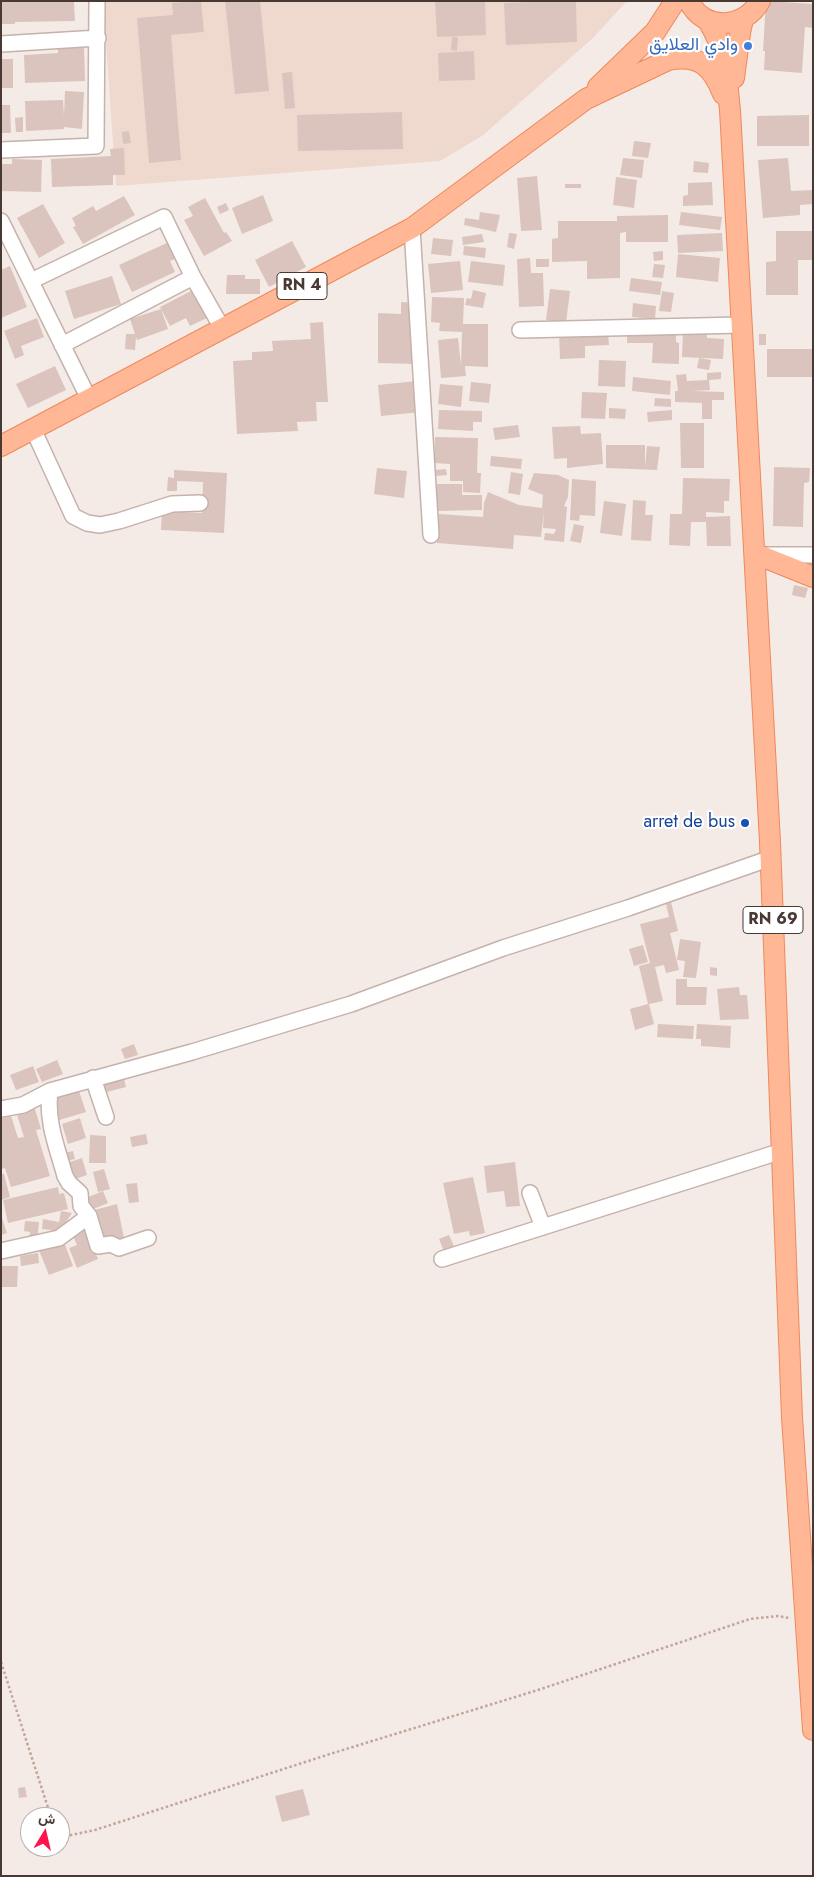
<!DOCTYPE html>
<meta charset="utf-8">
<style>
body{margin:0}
#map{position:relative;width:814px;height:1877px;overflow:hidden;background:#f4ebe6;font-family:Jost,Vazirmatn,sans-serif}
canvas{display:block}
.frame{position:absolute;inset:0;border:2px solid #483935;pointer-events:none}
.north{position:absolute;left:20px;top:1807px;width:50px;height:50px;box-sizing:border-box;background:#fff;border:1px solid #b6b0ae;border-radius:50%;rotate:9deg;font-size:14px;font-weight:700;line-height:20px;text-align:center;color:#483935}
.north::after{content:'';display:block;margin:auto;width:18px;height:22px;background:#ff134b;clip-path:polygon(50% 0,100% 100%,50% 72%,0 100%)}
</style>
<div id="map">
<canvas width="814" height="1877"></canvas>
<div class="frame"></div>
<div class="north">ش</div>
</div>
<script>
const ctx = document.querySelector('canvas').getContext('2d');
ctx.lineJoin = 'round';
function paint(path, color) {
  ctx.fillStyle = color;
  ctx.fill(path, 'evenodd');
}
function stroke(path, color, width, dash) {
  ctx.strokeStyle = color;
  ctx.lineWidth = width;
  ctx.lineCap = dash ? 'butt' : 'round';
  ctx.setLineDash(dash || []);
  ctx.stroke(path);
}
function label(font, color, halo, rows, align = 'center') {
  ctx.font = font + ' Jost,Vazirmatn,sans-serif';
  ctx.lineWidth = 4.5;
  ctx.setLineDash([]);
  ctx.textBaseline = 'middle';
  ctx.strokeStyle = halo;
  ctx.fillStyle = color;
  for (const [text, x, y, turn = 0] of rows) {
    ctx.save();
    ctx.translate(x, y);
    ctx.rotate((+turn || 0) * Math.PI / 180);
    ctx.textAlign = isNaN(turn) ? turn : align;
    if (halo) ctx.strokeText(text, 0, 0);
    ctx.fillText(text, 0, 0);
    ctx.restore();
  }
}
paint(new Path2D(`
 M103,1h524l-34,37 -111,98 -42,25 -324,25z`), '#efd9cf');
paint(new Path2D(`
 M1,1h73l1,20 -60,1v2h-14z
 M201,1l3,31 -33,3 10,125 -32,3 -12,-145 36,-3 -1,-12z
 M225,1h35l9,90 -34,3z
 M435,1h50l1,34 -49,2z
 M556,1h20l1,41 -71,3 -2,-42z
 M766,1l47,3v24l-8,-1 -3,46 -38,-3 1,-19h-2z
 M452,37h6l-1,14 -6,-1z
 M84,47l1,34 -60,2 -1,-28 34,-2v-4z
 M474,51l1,29 -36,1 -1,-28z
 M1,59h12v29h-12z
 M292,72l3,36 -10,1 -3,-36z
 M65,91l19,1 -2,37 -18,-2v2l-38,2 -1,-30 38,-1 1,16z
 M1,105h9l1,28h-10z
 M402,112l1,37 -105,2 -1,-36z
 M809,115v31h-52v-30z
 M23,117v15h-7l-1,-14z
 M129,131l2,12 -8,1 -1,-12z
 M634,141l17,2 -3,15 -16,-2z
 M124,148l1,27h-12v10l-61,2 -1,-28 60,-3 -1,-7z
 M623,158l21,2 -2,18 -22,-3z
 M788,158l3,33 22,-1v14l-13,1v10l-37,3 -5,-58z
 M12,159l30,1 -1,32 -40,-1v-27h11z
 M694,161l15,2 -1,10 -15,-1z
 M537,176l5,54 -21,1 -4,-53z
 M616,177l21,3 -3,28 -21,-3z
 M712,182l1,23 -30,1v-10l5,-1v-12z
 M565,184h16v4h-16z
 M263,195l10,26 -31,13 -10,-26z
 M124,196l11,19 -52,29 -10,-17 3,-1 -4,-8 21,-12 3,5z
 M205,198l19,35 2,-1 6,9 -28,15 -20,-36 9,-4 -5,-9z
 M226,203l3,7 -9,4 -3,-7z
 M43,204l22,39 -26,15 -22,-40z
 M480,212l20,3 -4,17 -32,-7 1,-7 14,2z
 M681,212l41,5 -2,13 -41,-5z
 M668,215v27h-42v-10l-6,1v45l-33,1v-18l-35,1v-23l6,-1v-17h59v-5z
 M776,231h37v29h-15v35h-32v-33l10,-1z
 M509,233l8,1 -3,15 -7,-2z
 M722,233l1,18 -45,2 -1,-18z
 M482,234l2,8 -21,3 -1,-8z
 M433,238l20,2 -2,16 -20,-2z
 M171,241l7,17 -8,3 5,11 -43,20 -13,-27z
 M292,241l14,26 -37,20 -14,-27z
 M464,246l22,2 -1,10 -22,-3z
 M663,251v9l-9,1 -1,-9z
 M678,254l42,4 -2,24 -42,-5z
 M530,258l1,15h12l1,33 -25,1 -2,-48z
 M536,259h13v8h-13z
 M460,261l3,29 -32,3 -3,-29z
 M471,261l34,4 -2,21 -35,-4z
 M654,264l11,1 -2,13 -11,-1z
 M10,266l17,41 -26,11v-48z
 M227,275h18v4h15v15h-34z
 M112,276l9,28 -47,15 -9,-28z
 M631,278l31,4 -2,13 -31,-4z
 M550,289l20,2 -4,32 -20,-3z
 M193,290l14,28 -17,8 -4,-8 -16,8 -10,-19z
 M473,290l13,3 -3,15 -18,-3 2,-7 4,1z
 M662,291l12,2 -3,19 -12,-1z
 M432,297l32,1 -1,26h25v43l-23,-1 1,10 -25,2 -3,-38 20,-2 3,27 1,-33 -23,-1 1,-8 -9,-1z
 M401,302l16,1 -1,61 -38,-1v-50l23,1z
 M633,303l23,3 -1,13 -23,-2z
 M161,309l7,20 -31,11 -1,-3 -1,13 -10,-1 1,-15h9l-5,-15z
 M37,318l7,19 -23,9 3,9 -9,4 -11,-28z
 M323,322l5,80h-12l1,19 -20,1 1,9 -61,3 -4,-73 19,-1v-8l21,-1 -1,-10 39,-2 -1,-16z
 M627,331l49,1v10l3,1v21l-27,-1 1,-20h-26z
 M559,332l49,1 1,12 -24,1v12l-25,1z
 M683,332l24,1v5l17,1 -1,20 -41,-2z
 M759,334h7v11h-7z
 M767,349h46v28h-46z
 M699,358l12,2 -2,10 -12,-2z
 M599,360l27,1 -1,26 -27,-1z
 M55,366l11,24 -38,18 -12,-24z
 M721,372v7l-12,1 1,10 -18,1 32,1v8h-12v19h-10v-16l-27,-1v-11h3l-2,-16 10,-1 1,7 20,-1v-7z
 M633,377l38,4 -1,14 -38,-4z
 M417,381l4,31 -40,4 -3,-31z
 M471,382l20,2 -2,19 -20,-2z
 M440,384l23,2 -2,21 -23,-3z
 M582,392l25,1 -2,26 -24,-1z
 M655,398l16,1v8l-17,-1z
 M609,408l17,1 -1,10 -16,-1z
 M439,410l43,1v11h-9v9l-35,-2z
 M672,410v10l-24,2 -1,-10z
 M680,423h24v45h-23z
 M518,425l2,12 -25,3 -2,-12z
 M580,426l1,8 20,-1 2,31 -36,4v-10l-13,1 -2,-32z
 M435,437l43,1 -1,35h4l-1,20 -17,-1v-11h-13v-17l-15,-1z
 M606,445h39v22l2,-21 13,1 -3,23 -51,-2z
 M491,456l31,3 -1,10 -31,-3z
 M774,467l36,1 -1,14 -5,1 -1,44 -30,-1z
 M377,468l30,3 -3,27 -30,-4z
 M446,469l1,6 -12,1v-6z
 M174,470l53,3 -3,60 -63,-3 1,-19 40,2 1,-31 -26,-1v10h-10l1,-14 6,1z
 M511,472l12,2 -3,21 -12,-2z
 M534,473l24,2 11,5 -1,17 -4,9 3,1 -3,35 -20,-2 1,-7 9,1 2,-5 -13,-1 1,-17 -3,26 -27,-2 -1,14 -76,-6 2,-29 44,3 1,-14 4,-11 31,13 23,3 1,-13 -15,-6z
 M683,478l47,1 -1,22h-5v12l-18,-1v5l24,-1 1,30h-24l-1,-24h-15l-1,24 -21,-1 1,-31h12z
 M572,479l24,2 -1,35 -15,-1 -1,6 -9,-1z
 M437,484h25v11h20v15l-45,1z
 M633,500l13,1 -1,14h8l-2,26 -20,-1z
 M604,501l22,3 -4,32 -22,-3z
 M574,524l10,2 -3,17 -11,-2z
 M794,585l14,3 -3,10 -13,-3z
 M671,902l7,29 -8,2 9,37 -13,3 -2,-8 -9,2 8,34 -14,3 5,20 -19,6 -5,-21 18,-5 -9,-38 11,-3 -10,-39 29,-7 -3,-13z
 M680,939l21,3 -5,36 -13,-1 2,-16 -8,-1z
 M643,945l5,17 -14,4 -5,-17z
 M710,967l7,1v8l-7,-1z
 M676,979h11v8h20l-1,18h-30z
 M739,987l1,8h7l2,24 -29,1 -3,-31z
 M658,1024l36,2 -1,13 -36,-2z
 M697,1024l34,2 -1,22 -29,-2v-7h-5z
 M134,1044l4,11 -13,4 -4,-10z
 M57,1060l6,14 -21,8 -6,-13z
 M33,1066l6,16 -23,8 -6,-15z
 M123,1074l3,13 -23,6 -3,-15z
 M79,1091l7,21 -30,9 -6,-21z
 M35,1109l6,20 -5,1 14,46 -39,11 -6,-19 -4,1v-51l10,-2 7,22 6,-1 -7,-22z
 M80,1118l6,20 -18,6 -6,-20z
 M146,1134l2,10 -16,3 -2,-10z
 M90,1135l16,1v27h-17z
 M73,1151l2,8 -9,2 -2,-8z
 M82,1158l5,17 -15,5 -5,-17z
 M515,1162l5,44 -14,1 -2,-16 -17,2 -3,-27z
 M104,1169l6,20 -12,3 -5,-20z
 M1,1174h3l6,23 -9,3z
 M473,1177l12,56 -15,3 -1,-5 -15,3 -11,-51z
 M137,1183l2,19 -10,1 -3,-19z
 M58,1187l1,7 5,-1 4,16 -60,14 -5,-23z
 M103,1191l5,12 -17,7 -5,-12z
 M117,1204l7,34 -19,4 -4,-17 -6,1 -4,-15z
 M61,1211l11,2 -12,18 -18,-2 1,-10 16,3z
 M1,1215l6,18 -6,2z
 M25,1221l14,1 -2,19 -8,-1 1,-8 -6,-1z
 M85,1226l13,33 -21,9 -8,-20 8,-3 -6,-14z
 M449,1235l5,11 -10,5 -5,-12z
 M63,1239l10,27 -24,9 -11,-27z
 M38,1253l1,10 -18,3 -1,-10z
 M1,1266h17l-1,21h-16z
 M25,1787l2,10 -8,1 -1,-10z
 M303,1789l7,26 -28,7 -7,-26z`), '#dac4bd');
const minor = new Path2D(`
 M1,44l97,-6
 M1,150l95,-4 1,-145
 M1,221l88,178
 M412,228l19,307
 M31,281l133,-64 29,60 29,51
 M520,330l221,-5
 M62,345l131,-68
 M33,429l40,87 14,7 13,2 19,-4 53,-17 28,-1
 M765,555h48
 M93,1078l13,39
 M50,1091c-4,30 7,56 15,85l4,7 11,10 1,13 8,10
 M1,1109l22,-4 27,-14 142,-39 159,-48 152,-56 125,-40 143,-50
 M530,1193l13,34
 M1,1251l58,-13 30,-22 9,30 13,-2 8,4 29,-10
 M442,1259l340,-108`);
const major = new Path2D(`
 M689,1c14,31 56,28 71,0
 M708,21c19,30 18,54 22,89l40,732 22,575 21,313
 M734,78l6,-45 3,-14
 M598,87l57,-55 20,-31
 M1,446l411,-218 174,-129 82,-39c31,-6 44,6 55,34
 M756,554l57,23`);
stroke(minor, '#c4b2ab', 18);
stroke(major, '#ee895b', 22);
stroke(new Path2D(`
 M1,1662l50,155
 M60,1835l6,1 29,-6 235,-76 208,-64 212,-71 28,-3 11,2`), '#c4a398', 2.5, [2.5, 2.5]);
stroke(minor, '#fff', 15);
stroke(major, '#ffb795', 20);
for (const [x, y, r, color] of [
 [748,46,5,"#3f7fe0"],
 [745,823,5,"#1a4fb4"]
]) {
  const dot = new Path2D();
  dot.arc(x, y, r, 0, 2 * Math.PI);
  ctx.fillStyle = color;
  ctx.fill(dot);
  stroke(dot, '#fff', 2);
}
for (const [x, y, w] of [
 [302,286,50],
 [773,920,60]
]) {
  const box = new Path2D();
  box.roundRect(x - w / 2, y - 13.5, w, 27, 4);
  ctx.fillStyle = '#fff';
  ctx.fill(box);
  stroke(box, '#483935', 1);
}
label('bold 16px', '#483935', null, [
 ["RN 4",302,286],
 ["RN 69",773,920]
]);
label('18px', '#366cbe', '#fff', [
 ["وادي العلايق",738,46]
], 'right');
label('18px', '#164399', '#fff', [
 ["arret de bus",735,823]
], 'right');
</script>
